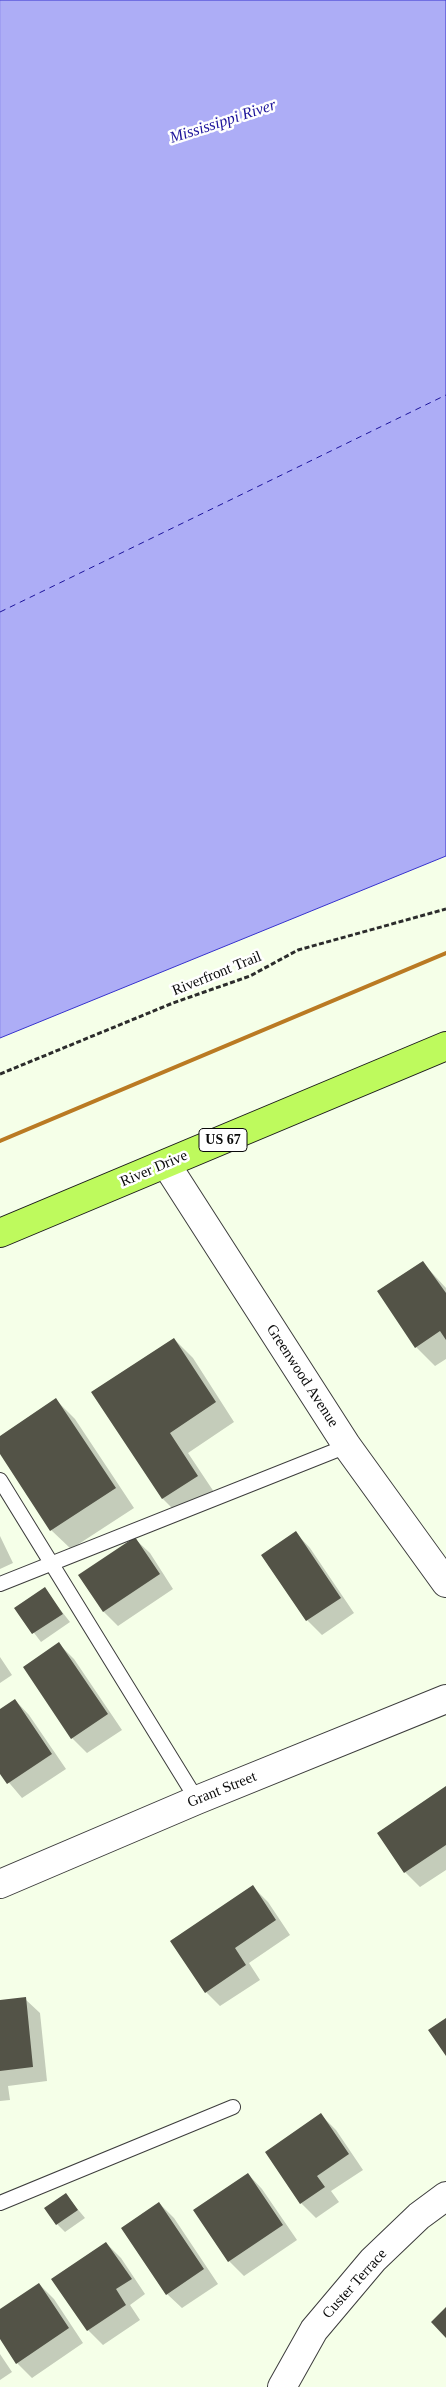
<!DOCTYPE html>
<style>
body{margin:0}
canvas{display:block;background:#f5ffe8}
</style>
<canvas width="446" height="2387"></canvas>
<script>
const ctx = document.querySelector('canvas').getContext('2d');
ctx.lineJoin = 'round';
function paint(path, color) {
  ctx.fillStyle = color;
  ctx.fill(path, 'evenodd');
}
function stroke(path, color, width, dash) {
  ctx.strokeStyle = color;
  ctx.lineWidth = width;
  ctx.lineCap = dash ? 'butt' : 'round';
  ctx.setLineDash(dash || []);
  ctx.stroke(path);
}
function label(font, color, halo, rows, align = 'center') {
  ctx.font = font + ' Georgia,serif';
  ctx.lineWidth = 5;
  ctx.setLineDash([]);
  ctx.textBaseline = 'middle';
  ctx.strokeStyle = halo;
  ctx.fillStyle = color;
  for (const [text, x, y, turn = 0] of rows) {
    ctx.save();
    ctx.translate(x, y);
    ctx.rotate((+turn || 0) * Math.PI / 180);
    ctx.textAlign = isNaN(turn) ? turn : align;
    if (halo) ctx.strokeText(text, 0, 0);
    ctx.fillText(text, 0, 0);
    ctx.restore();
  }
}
const water = new Path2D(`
 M0,0h446v856l-446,182z`);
paint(water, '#adadf6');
stroke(water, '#3733cd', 1);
paint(new Path2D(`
 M423,1263l23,25v71l-11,7 -19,-19 -37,-56z
 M174,1339l19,19 41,64 -46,31 28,42 -34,23 -19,-19 -70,-107z
 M56,1400l19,19 59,89 -63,41 -20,-19 -51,-78v-15z
 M296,1533l14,15 44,65 -32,22 -15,-15z
 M0,1536l13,27 -13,6z
 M135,1539l15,14 23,36 -55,37 -15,-15z
 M44,1589l26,33 -29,20 -26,-34z
 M59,1644l15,15 48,71 -35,23 -15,-15 -48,-71z
 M0,1657l12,18 -12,8z
 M15,1700l14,15 37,54 -44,29 -22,-26v-62z
 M446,1787v83l-26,17 -15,-15 -26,-39z
 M253,1887l15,15 22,33 -41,28 11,17 -40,26 -14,-14z
 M25,1999l15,14 7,68 -39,5 2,14 -10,1v-99z
 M321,2115l15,15 27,40 -32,21 8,11 -23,16 -15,-15 -35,-51z
 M248,2174l14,15 35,51 -53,36 -15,-15 -34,-51z
 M66,2195l19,23 -20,14 -8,-8z
 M159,2203l15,15 44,66 -36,24 -15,-14z
 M106,2243l15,15 24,36 -15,11 10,15 -37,25 -15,-15 -35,-51z
 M39,2284l15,15 29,44 -51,35 -15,-15 -17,-26v-26z
 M0,2354l12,18 -12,8z`), '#0003');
stroke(new Path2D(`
 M0,612l446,-217`), '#1d149b', 1, [6, 5]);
paint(new Path2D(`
 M423,1261l23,32v47l-6,-9 -25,17 -38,-57z
 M174,1338l42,64 -46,31 28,43 -36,23 -71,-107z
 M56,1398l60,90 -66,43 -50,-77v-18z
 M296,1531l45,67 -35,23 -45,-66z
 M135,1537l25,37 -57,38 -25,-37z
 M45,1587l18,27 -31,20 -18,-26z
 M59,1642l49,72 -37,25 -48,-72z
 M15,1699l37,55 -45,30 -7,-10v-65z
 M446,1786v59l-42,28 -27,-40z
 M253,1885l23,35 -41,28 11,17 -41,28 -35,-52z
 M26,1997l7,70 -33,4v-71z
 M446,2018v38l-18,-26z
 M321,2113l28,41 -32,22 8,11 -25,17 -35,-52z
 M248,2173l35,52 -55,37 -35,-52z
 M66,2193l12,17 -22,15 -12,-17z
 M159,2202l45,67 -38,26 -45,-67z
 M106,2242l26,37 -16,10 10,16 -39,26 -36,-52z
 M39,2283l30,45 -53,36 -16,-25v-30z
 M446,2307v31l-15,-16z`), '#535347');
const service = new Path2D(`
 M0,1480l197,320
 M0,1584l347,-138
 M0,2203l233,-96`);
const minor = new Path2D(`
 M166,1164l181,282 99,137
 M0,1884l197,-84 249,-101
 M282,2387l32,-57 59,-70 46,-44 27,-20`);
const primary = new Path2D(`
 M0,1233l446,-187`);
stroke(service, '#3d3d3d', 16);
stroke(minor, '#3d3d3d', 30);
stroke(primary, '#1b1b1b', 30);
stroke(new Path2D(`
 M0,1074l173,-71 77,-27 48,-26 148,-41`), '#2c2c2c', 3, [5, 2.5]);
stroke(service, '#fff', 14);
stroke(minor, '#fff', 28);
stroke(primary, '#befa5d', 28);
stroke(new Path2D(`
 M0,1141l446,-188`), '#ba7a23', 4);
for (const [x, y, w] of [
 [223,1140,48]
]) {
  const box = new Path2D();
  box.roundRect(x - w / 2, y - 11.5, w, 23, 4);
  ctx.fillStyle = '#fff';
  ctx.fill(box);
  stroke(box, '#0a0a0a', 1);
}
label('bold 14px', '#0a0a0a', null, [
 ["US 67",223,1140]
]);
label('15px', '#0a0a0a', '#fff', [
 ["Riverfront Trail",217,974,-22],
 ["River Drive",154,1169,-23],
 ["Greenwood Avenue",302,1376,57],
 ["Grant Street",222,1790,-22],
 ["Custer Terrace",355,2284,-48]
]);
label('italic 16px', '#1d149b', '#fff', [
 ["Mississippi River",223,122,-18]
]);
</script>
